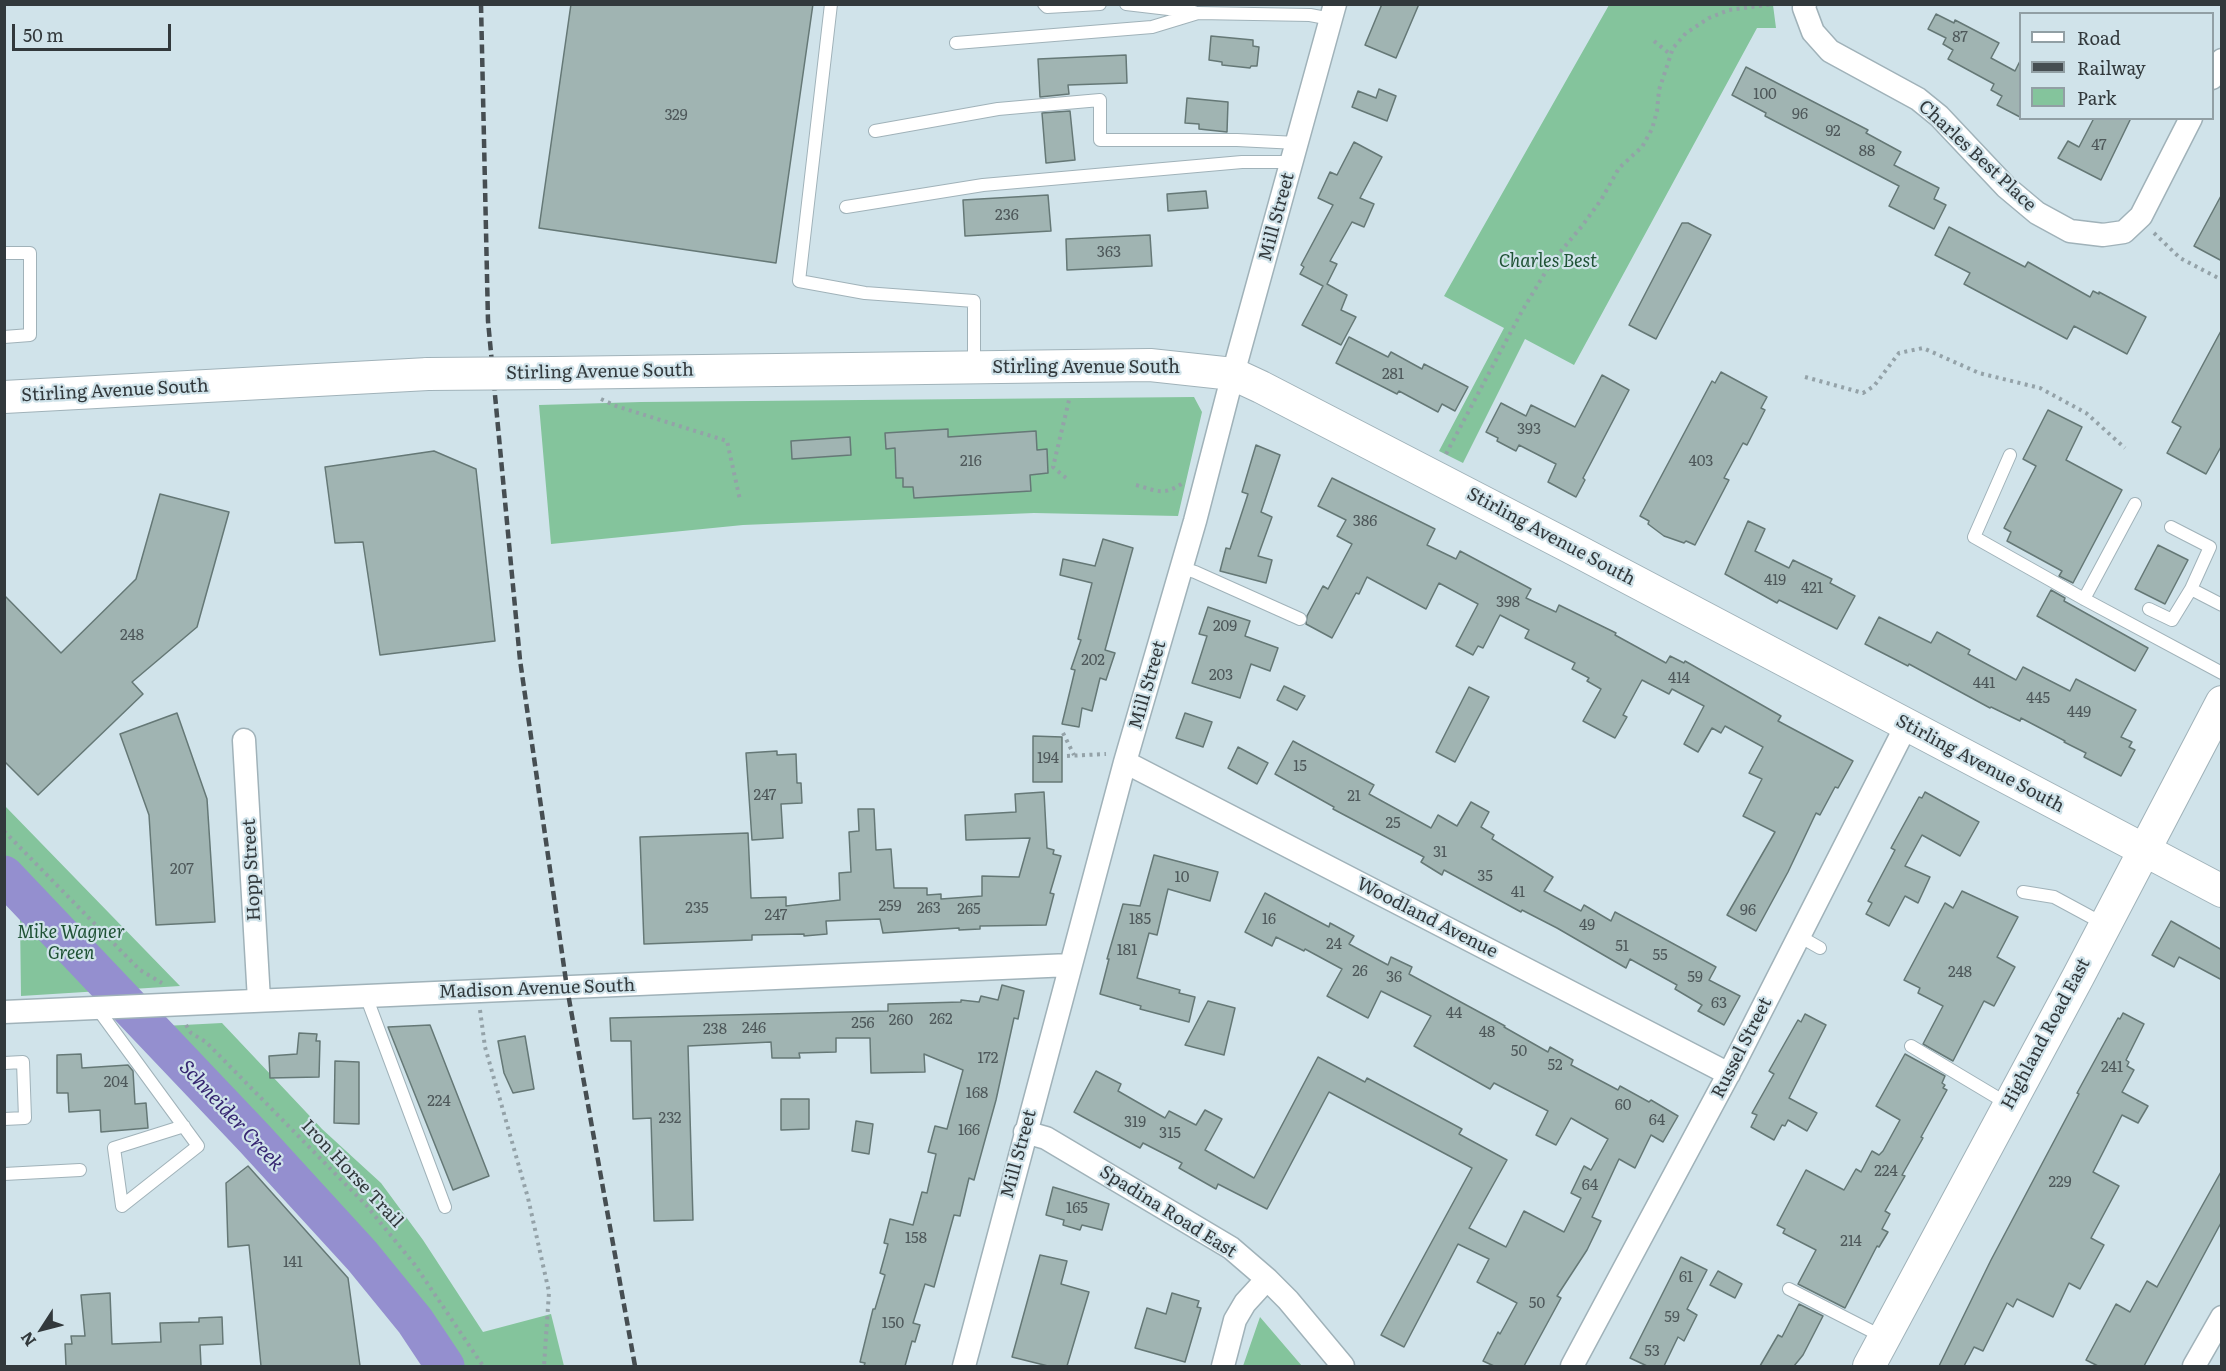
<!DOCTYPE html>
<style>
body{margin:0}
#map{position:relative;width:2226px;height:1371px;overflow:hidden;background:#d0e3ea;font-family:Literata,serif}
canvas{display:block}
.frame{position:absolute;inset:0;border:6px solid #32393c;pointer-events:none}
.legend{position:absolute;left:2019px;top:12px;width:195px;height:108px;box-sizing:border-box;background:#d0e3ea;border:2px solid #919fa4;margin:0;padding:8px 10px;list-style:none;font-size:18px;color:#32393c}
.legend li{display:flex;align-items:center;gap:12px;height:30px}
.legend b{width:30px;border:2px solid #919fa4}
.north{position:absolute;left:12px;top:1299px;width:60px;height:60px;-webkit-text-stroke:4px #d0e3ea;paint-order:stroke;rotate:234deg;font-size:16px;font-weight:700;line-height:24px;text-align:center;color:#32393c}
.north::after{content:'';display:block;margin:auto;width:21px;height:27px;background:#32393c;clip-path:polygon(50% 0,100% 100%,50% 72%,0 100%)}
.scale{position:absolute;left:12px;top:24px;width:159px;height:27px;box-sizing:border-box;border:3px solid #32393c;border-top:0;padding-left:8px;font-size:18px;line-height:21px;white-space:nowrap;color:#32393c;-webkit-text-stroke:4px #d0e3ea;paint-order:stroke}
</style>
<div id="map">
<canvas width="2226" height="1371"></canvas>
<div class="frame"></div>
<ul class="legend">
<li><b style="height:8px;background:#fff"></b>Road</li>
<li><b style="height:8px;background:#464e52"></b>Railway</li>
<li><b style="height:16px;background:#84c49c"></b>Park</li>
</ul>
<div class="north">N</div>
<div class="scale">50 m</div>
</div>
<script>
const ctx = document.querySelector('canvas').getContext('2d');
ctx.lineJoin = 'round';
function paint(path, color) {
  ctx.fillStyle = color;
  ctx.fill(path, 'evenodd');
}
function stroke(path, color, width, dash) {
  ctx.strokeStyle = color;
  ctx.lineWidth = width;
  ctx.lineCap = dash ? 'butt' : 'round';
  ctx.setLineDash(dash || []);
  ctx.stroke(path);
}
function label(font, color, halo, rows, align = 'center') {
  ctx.font = font + ' Literata,serif';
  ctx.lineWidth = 4.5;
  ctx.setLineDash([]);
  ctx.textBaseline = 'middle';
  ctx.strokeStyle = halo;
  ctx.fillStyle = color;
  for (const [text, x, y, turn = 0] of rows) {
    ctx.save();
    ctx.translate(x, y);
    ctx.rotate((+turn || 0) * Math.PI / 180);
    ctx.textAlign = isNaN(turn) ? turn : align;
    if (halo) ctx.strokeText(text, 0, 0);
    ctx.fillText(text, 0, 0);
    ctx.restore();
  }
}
paint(new Path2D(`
 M1609,5h164l3,23h-19l-183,337 -49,-26 -62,124 -24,-12 65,-123 -60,-32z
 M1194,397l8,15 -24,104 -144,-3 -291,12 -192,19 -12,-139 102,-3z
 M5,806l175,180 -159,10 -1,-79 -15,-17z
 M222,1023l100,106 59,54 42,57 60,92 68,-18 13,52h-138l-51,-73 -131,-144 -118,-121z
 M1260,1317l42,49h-59z`), '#84c49c');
stroke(new Path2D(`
 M4,875l250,263 108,118 53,65 30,45`), '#948fcf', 39);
const building = new Path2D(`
 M571,4h242l-37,259 -237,-35z
 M1382,4h37l-23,54 -31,-13z
 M1936,14l18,9 1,-3 44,23 -8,15 24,13 5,-10v56l-23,-12 5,-9 -11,-6 3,-6 -46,-25 5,-9 -10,-6 3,-6 -18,-9z
 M1211,36l42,4v6l6,1 -2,19h-6l-1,2 -28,-3v-3l-13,-2z
 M1126,55l1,28 -59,2 1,9 -29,3 -2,-38z
 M1746,67l122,63 -2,3 35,19 -7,13 45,23 -5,11 12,6 -12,24 -45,-23 10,-20 -134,-70 1,-3 -34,-18z
 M1379,89l17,7 -9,25 -35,-14 6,-16 18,7z
 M1187,98l41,4 -1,30 -28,-3v-5l-14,-1z
 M1070,111l5,49 -29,3 -4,-50z
 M2094,118h37l-30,62 -43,-22 10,-17 11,6z
 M1354,142l28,15 -22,41 14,6 -10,23 -12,-5 -22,39 7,3 -10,20 20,11 -6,15 15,7 -15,28 -39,-20 21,-39 -23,-12 4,-7 -3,-2 32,-60 -15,-7 12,-26 7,3z
 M1206,191l2,17 -40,3 -1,-17z
 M2222,194v67l-28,-15z
 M1048,195l3,36 -86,5 -2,-36z
 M1682,223h6l23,12 -55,104 -27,-14z
 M1949,227l76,40 3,-5 62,35 3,-6 6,3v-2l47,25 -19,37 -53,-28 -7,13 -103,-55 6,-11 -35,-18z
 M1150,235l2,31 -85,4 -1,-31z
 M2222,329v116l-16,29 -39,-21 14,-26 -9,-5z
 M1349,337l39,20 3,-5 31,17 2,-5 44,23 -13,24 -13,-7 -4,8 -39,-21 -2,3 -61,-31z
 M1721,372l46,25 -6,11 4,2 -18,35 -4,-2 -19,35 5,2 -34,65 -9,-4 -2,2 -20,-7 -16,-12 1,-3 -9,-5 72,-135 3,2z
 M1602,375l27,15 -46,88 2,2 -9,17 -28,-15 8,-18 -37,-19 -3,6 -19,-10 1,-3 -12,-6 15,-29 25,13 5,-11 44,22z
 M2048,410l34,17 -16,33 56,30 -49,93 -14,-7 3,-5 -55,-30 4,-9 -7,-4 32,-62 -13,-7z
 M948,429v8l88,-6 1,19 10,-1 1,24 -18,2 1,16 -117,7 -1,-11h-10v-9h-7l-1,-30 -9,1 -1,-16z
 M850,437l1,18 -59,4 -1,-18z
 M1256,445l24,10 -19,57 11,5 -14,39 14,4 -6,23 -46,-12 6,-23 4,1 18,-55 -6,-2z
 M434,451l42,18 19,172 -115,14 -17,-113 -28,1 -10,-76z
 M1332,478l103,51 -8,16 29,14 4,-8 71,38 -5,9 30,14 3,-7 57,28 -1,2 51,28 4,-7 14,7 1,-2 96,55 -3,5 75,40 -15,27 -3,-1 -15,28 -4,-2 -28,59 -32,59 -29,-16 48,-83 -32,-16 19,-37 -13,-6 14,-26 -38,-21 -4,7 -9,-5 -14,24 -14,-8 20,-38 -32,-17 -3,5 -27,-14 -19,35 4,2 -12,21 -32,-17 18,-32 -14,-8 2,-3 -17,-9 3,-6 -50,-25 4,-8 -29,-15 -17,33 -5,-2 -5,9 -17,-9 22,-42 -39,-21 -13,26 -59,-32 -8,17 -3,-1 -24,45 -26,-14 1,-8 16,-30 5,3 24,-45 -15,-8 9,-16 -28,-14z
 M160,494l69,18 -32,115 -65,55 11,12 -105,101 -34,-34v-166l57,58 75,-74z
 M1748,521l17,8 -10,22 34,17 4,-8 39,19 -2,4 25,13 -18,33 -58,-29 -2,3 -52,-29z
 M1103,539l30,9 -28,102 10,3 -9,27 -6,-2 -8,33 -10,-3 -3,19 -17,-3 13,-54 -4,-1 10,-29 -3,-1 14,-56 -32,-8 3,-16 32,7z
 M2158,545l30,15 -23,44 -30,-15z
 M2051,590l14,8 -1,3 84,47 -13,23 -98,-55z
 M1208,607l42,14 -5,15 33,12 -8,23 -19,-7 -11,34 -48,-15 15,-47 -8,-2z
 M1879,617l52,26 6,-11 33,18 -2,4 48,26 7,-13 47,24 6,-12 60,31 -15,27 11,5 -3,5 6,3 -14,26 -37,-19 2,-4 -22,-11 1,-1 -44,-23 -1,3 -29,-14 -1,1 -81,-44 -1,2 -43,-22z
 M1284,686l21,10 -8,14 -20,-10z
 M1469,687l20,10 -34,65 -19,-10z
 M177,713l30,86 8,123 -59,3 -7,-110 -29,-81z
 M1185,713l27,9 -9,25 -27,-9z
 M1033,736l29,1v45h-29z
 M1293,741l81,44 -5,9 62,34 7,-13 19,11 14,-24 18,10 -8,15 13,8 -2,4 61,38 -9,14 37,20 3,-6 27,16 4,-9 101,55 -7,13 31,16 -16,29 -26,-14 4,-6 -27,-16 2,-4 -47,-26 -4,9 -69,-40 -35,-18 -1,2 -77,-42 -2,5 -21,-13 3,-5 -91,-48 1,-2 -59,-33z
 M1238,747l30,16 -11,21 -29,-16z
 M777,751v4l19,-1 1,29h4l1,20 -21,1 2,34 -31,2 -6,-87z
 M1044,792l3,56 7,2 -1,4 8,2 -11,37 4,1 -8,31 -66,1v3l-21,1v-2l-76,5 -3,-14 -54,2 1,13 -23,2v-2l-52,1v5l-108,4 -4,-107 108,-4 3,65 35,-1v9l54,-6 -1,-27 12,-1 -2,-40 10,-1 -1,-22h16l2,41 15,-1 3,39h33v7l14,-1v5l41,-3v-20l37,1 11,-39 -64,2 -1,-25 51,-3 -1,-18z
 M1925,792l54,30 -19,34 -38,-21 -17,31 25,11 -12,26 -13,-7 -16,30 -23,-12 6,-11 -4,-2 27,-51 -4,-2 28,-51 3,1z
 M1154,855l64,17 -8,29 -42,-12 -11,46 -8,-2 -12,45 43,12 -1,3 16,4 -6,25 -49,-13 1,-3 -41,-12 9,-35h-2l16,-55 17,2z
 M1962,891l56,26 -21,40 18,10 -21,39 -10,-5 -31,60 -30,-17 20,-38 -25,-13 2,-5 -16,-8 41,-77 8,5z
 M1265,893l64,34 1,-4 24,13 -5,8 39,21 3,-8 21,10 -3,7 96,52 -1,1 44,25 2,-5 23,13 -2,5 47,25 2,-4 29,16 2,-2 27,16 -15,26 -12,-7 -16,33 -16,-9 -27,58 9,4 -14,29 -30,46 4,2 -37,68h-30l-11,-5 15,-29 2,2 17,-31 -40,-21 12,-23 -31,-15 -54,103 -23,-12 91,-167 -143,-76 -62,117 -49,-25 -2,5 -37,-21 3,-5 -39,-20 -3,5 -66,-36 22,-41 25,13 -3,7 47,27 4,-7 27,14 9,-15 17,9 -17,31 49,28 64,-121 47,25 2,-4 95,51 -3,5 48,26 -38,68 37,19 18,-36 40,21 17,-34 -10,-5 13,-27 7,4 17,-31 -37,-21 -15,27 -20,-10 12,-24 -54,-28 -4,6 -76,-43 17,-30 -50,-25 -13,27 -41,-22 15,-27 -37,-20 -1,2 -28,-14 -4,9 -27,-14z
 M2171,921l51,29v30l-43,-23 -5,10 -22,-12z
 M1002,985l22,6 -6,28 -4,-1 -18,82 -22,80 -5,-2 -9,38 -6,-1 -20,72 -9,-3 -12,39 7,2 -5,17 -3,-1 -7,25h-41l1,-3 -5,-1 13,-53h2l10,-34 -5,-2 8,-29 -4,-1 6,-24 23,6 9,-33 5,1 9,-39 -8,-2 7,-26 12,3 16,-59 -39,-16 1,18 -54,1 -1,-35h-34v14l-37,1 1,5h-28l-1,-16 -83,4 5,174 -39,1 -3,-103 -18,1 -2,-78h-20l-1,-23 278,-7v-7l73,-2v-2l18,2 2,-6 17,4z
 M1208,1001l27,7 -11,47 -39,-10z
 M2123,1013l21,11 -18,36 3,2 -2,4 7,4 -12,22 26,14 -10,17 -16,-8 -29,57 26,14 -28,52 13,7 -24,44 -11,-6 -16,34 -36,-18 -4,8 -6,-4 -24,48 -9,-4 -10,19h-25l52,-106 88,-166 -2,-1 41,-75 2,1z
 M1805,1014l21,11 -37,73 28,15 -10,18 -19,-11 -3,6 -3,-1 -8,15 -23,-13 6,-12 -5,-2 22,-39 -5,-3 29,-51 3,2z
 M430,1025l59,151 -36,14 -65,-163z
 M299,1033l18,1 -1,7h4l-1,36 -49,1 -1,-22 28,-2z
 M525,1036l9,53 -21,4 -9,-20 -6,-32z
 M81,1054l1,14 46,-3 5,6 2,33 11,-1 2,25 -47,4 -1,-22 -31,2 -1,-19h-11v-38z
 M1905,1054l40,22 -3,7 3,2 -2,3 4,2 -26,47 2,1 -21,37 3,1 -20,35 5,3 -8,15 6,3 -9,15 -2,-1 -32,62 -47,-24 18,-34 -33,-17 2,-4 -8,-4 29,-55 38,20 12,-21 5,3 11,-21 7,4 4,-4 17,-31 -24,-14z
 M335,1061l24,1v62l-25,-1z
 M781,1099h28v30l-28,1z
 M856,1121l17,3 -4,30 -17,-3z
 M248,1166l100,112 12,88h-99l-12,-121 -21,2 -2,-64z
 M2222,1170v51l-78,145h-46l-12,-6 30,-56 14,8 17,-31 10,6z
 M1053,1187l56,17 -7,26 -20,-5 -2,5 -17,-5 1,-5 -18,-5z
 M1040,1255l27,6 -6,23 28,8 -22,74h-19l-36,-9z
 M1681,1257l26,13 -20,39 10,6 -13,26 -6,-4 -14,29h-17l-17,-8z
 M1718,1271l24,13 -7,14 -25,-13z
 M110,1293l2,51 49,-2 -1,-19 39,-1v-4l23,-1 1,27 -23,1 1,21h-135l-1,-22h7l-1,-8h14l-4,-41z
 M1172,1293l27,8 -2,6 4,1 -16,54 -50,-14 12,-40 19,6z
 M1799,1304l24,12 -20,39 -9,11h-34l18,-31 4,2z`);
paint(building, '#a0b4b2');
stroke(building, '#657876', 1.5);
const lane = new Path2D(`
 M831,4l-32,277 66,12 109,8v65
 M1044,4l3,3 53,-3
 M1126,4l68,8
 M956,43l196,-16 46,-14 112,2 21,4
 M875,131l123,-22 102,-9v40h137l60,3
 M846,207l137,-22 259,-23h50
 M4,253h26v82l-26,2
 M2010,455l-36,82 110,62 138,74
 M2171,527l39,20 -19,42 31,16
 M1182,568l13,4 105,47
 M2084,599l51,-95
 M2149,609l23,11 19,-31
 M2023,892l31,5 50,27
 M1799,936l21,12
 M366,996l79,211
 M97,1008l101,138 -76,60 -8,-58 70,-22
 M1911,1046l97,58
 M4,1063l19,-1 2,56 -21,1
 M4,1174l76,-4
 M1789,1289l94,48`);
const street = new Path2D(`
 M1805,4l-1,4 9,24 17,19 88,48 21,17 67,71 31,26 33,18 33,4 21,-3 17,-16 50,-98
 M2212,78l10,-18
 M244,740l15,260
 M1125,762l604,312
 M4,1012l1066,-47
 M1025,1132l21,6 185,110 36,31 21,21 55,66
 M964,1366l161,-604 70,-241 38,-147 102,-370
 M1223,1366l12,-46 10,-17 22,-24
 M1572,1366l163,-304 171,-336
 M2194,1366l28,-49`);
const secondary = new Path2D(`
 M553,373l597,-8 83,9 28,13 309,160 652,344
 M4,397l424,-23
 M1869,1366l209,-389 144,-275`);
stroke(lane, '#a0b2b9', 14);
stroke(street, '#a0b2b9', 25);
stroke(secondary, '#a0b2b9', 34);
stroke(new Path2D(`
 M1654,41l16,13
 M2154,233l26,25 42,22
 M1805,377l58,16 11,-7 25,-33 24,-5 56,25 61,15 46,25 39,35
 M601,399l15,7 111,35 13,59
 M1446,454l76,-143 29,-48 31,-37 19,-26 18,-32 23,-21 10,-18 5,-18 2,-21 14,-42 13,-15 23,-15 20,-8 44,-6
 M1066,478l-13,-11 17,-71
 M1136,485c22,6 27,11 47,-2
 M1063,733l11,22
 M1067,756l39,-2
 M4,831l125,128 11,11 22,13
 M480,1010l5,37 43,151 21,94 -5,74
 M186,1025l5,8 15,9 160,163 49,60 68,101`), '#94a2a8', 4, [3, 4.5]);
stroke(lane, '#fff', 12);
stroke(street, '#fff', 22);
stroke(secondary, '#fff', 32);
stroke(new Path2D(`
 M481,4l7,317 32,339 47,328 68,378`), '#464e52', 4.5, [9, 4.5]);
const secondaryBridge = new Path2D(`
 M428,374l125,-1`);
stroke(secondaryBridge, '#a0b2b9', 34, []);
stroke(secondaryBridge, '#fff', 32);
label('15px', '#4e585a', null, [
 ["87",1960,38],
 ["100",1765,95],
 ["96",1800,115],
 ["329",676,116],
 ["92",1833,132],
 ["47",2099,146],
 ["88",1867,152],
 ["236",1007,216],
 ["363",1109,253],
 ["281",1393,375],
 ["393",1529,430],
 ["216",971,462],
 ["403",1701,462],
 ["386",1365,522],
 ["419",1775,581],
 ["421",1812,589],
 ["398",1508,603],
 ["209",1225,627],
 ["248",132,636],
 ["202",1093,661],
 ["203",1221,676],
 ["414",1679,679],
 ["441",1984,684],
 ["445",2038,699],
 ["449",2079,713],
 ["194",1048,759],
 ["15",1300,767],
 ["247",765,796],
 ["21",1354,797],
 ["25",1393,824],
 ["31",1440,853],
 ["207",182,870],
 ["35",1485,877],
 ["10",1182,878],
 ["41",1518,893],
 ["259",890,907],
 ["235",697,909],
 ["263",929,909],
 ["265",969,910],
 ["96",1748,911],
 ["247",776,916],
 ["185",1140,920],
 ["16",1269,920],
 ["49",1587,926],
 ["24",1334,945],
 ["51",1622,947],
 ["181",1127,951],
 ["55",1660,956],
 ["26",1360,972],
 ["248",1960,973],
 ["36",1394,978],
 ["59",1695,978],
 ["63",1719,1004],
 ["44",1454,1014],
 ["262",941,1020],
 ["260",901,1021],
 ["256",863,1024],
 ["246",754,1029],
 ["238",715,1030],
 ["48",1487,1033],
 ["50",1519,1052],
 ["172",988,1059],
 ["52",1555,1066],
 ["241",2112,1068],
 ["204",116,1083],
 ["168",977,1094],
 ["224",439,1102],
 ["60",1623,1106],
 ["232",670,1119],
 ["64",1657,1121],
 ["319",1135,1123],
 ["166",969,1131],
 ["315",1170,1134],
 ["224",1886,1172],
 ["229",2060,1183],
 ["64",1590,1186],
 ["165",1077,1209],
 ["158",916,1239],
 ["214",1851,1242],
 ["141",293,1263],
 ["61",1686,1278],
 ["50",1537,1304],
 ["59",1672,1318],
 ["150",893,1324],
 ["53",1652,1352]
]);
label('18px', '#32393c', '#d0e3ea', [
 ["Charles Best Place",1977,156,43],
 ["Mill Street",1277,217,-75],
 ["Stirling Avenue South",1086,368],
 ["Stirling Avenue South",600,372,-1],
 ["Stirling Avenue South",115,391,-3],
 ["Stirling Avenue South",1551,537,28],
 ["Mill Street",1148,685,-74],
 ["Stirling Avenue South",1980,764,28],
 ["Hopp Street",252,870,-93],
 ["Woodland Avenue",1427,918,27],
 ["Madison Avenue South",537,989,-2],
 ["Highland Road East",2046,1034,-62],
 ["Russel Street",1742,1048,-63],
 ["Mill Street",1019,1154,-75],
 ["Iron Horse Trail",352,1174,47],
 ["Spadina Road East",1168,1212,32]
]);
label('italic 18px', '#1f5235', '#d0e3ea', [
 ["Charles Best",1548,262],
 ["Mike Wagner",71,933],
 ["Green",71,954]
]);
label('italic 20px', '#362671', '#d0e3ea', [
 ["Schneider Creek",231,1116,47]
]);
</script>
